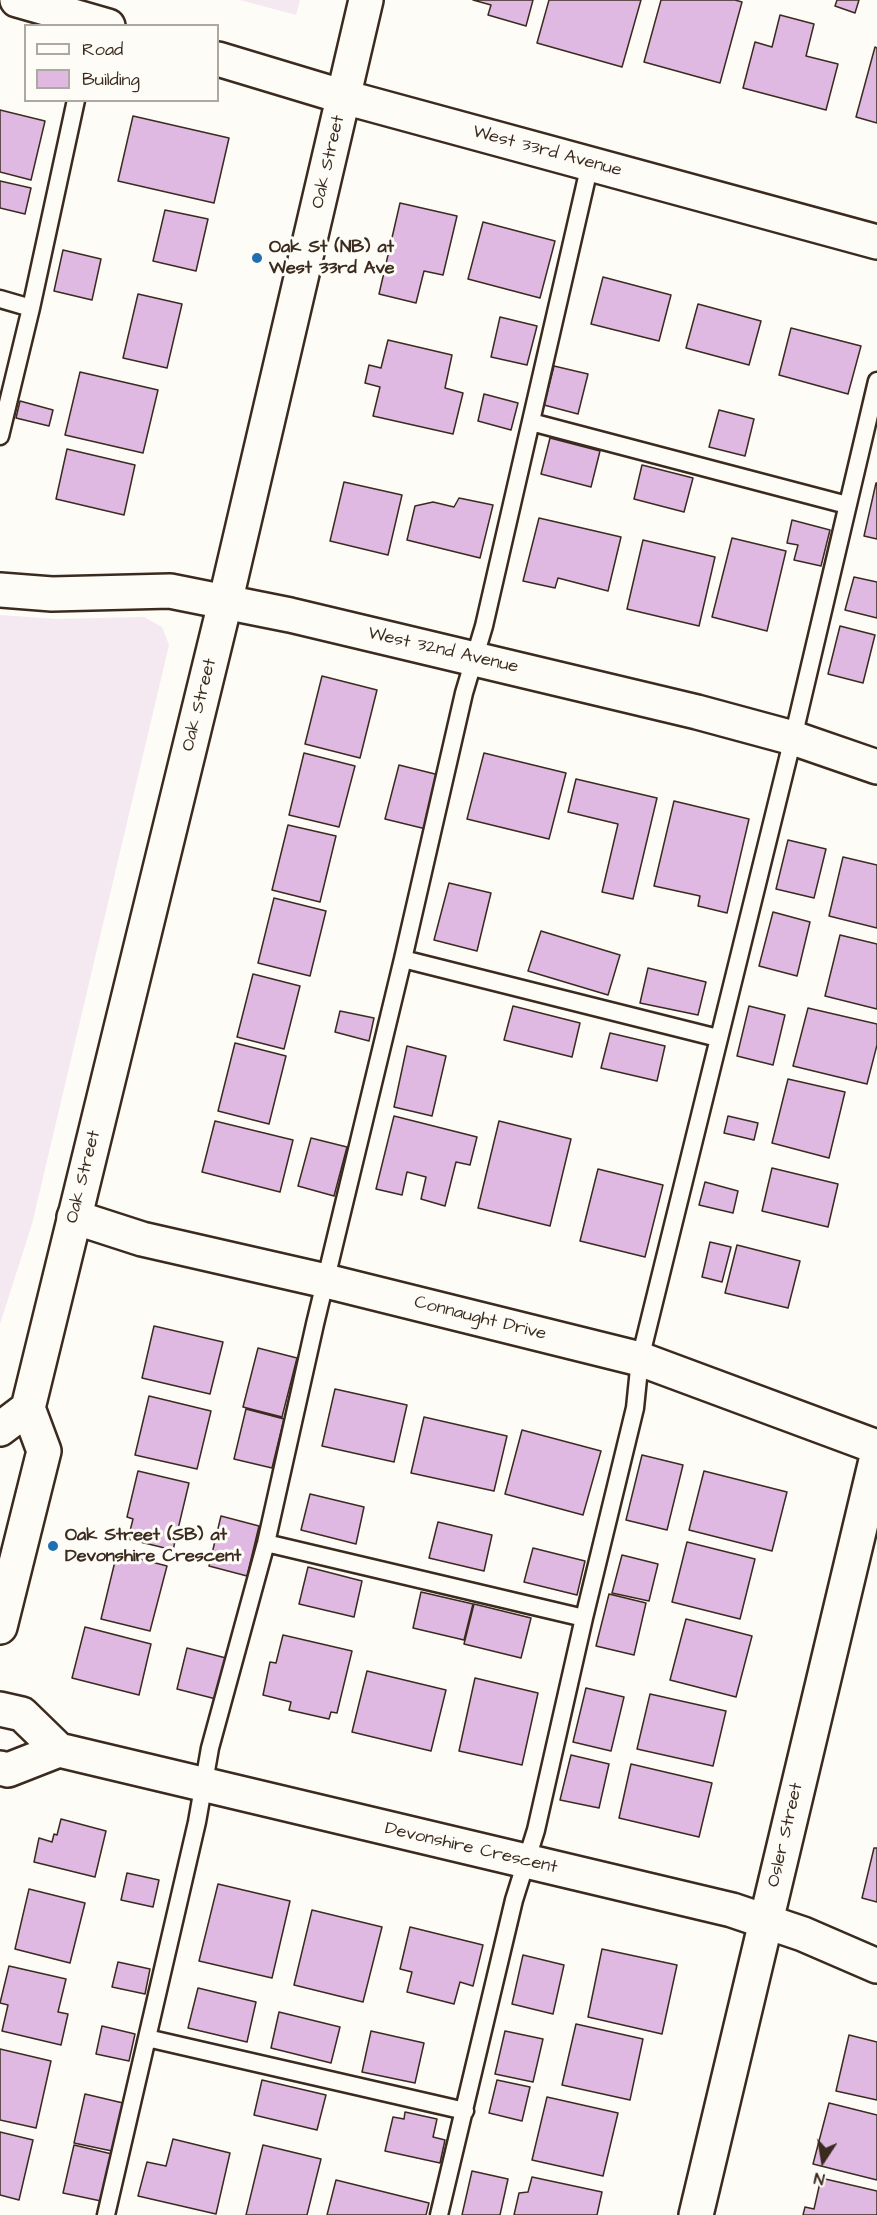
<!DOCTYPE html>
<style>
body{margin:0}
#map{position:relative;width:877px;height:2215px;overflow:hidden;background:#fdfcf7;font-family:"Architects Daughter",sans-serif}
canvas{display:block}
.legend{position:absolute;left:24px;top:24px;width:195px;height:78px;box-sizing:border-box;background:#fdfcf7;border:2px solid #afa8a0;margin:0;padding:8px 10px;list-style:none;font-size:18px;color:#3b2a1e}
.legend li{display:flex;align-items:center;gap:12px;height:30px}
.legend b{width:30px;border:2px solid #afa8a0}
.north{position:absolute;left:793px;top:2131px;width:60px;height:60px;-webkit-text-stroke:4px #fdfcf7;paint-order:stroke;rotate:192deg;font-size:16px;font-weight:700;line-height:24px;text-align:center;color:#3b2a1e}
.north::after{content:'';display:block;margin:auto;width:21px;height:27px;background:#3b2a1e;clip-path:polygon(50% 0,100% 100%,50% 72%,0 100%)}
</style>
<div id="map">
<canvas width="877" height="2215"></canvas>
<ul class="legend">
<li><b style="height:8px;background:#fdfcf7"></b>Road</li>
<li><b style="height:16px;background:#dfb9e2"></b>Building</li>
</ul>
<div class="north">N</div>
</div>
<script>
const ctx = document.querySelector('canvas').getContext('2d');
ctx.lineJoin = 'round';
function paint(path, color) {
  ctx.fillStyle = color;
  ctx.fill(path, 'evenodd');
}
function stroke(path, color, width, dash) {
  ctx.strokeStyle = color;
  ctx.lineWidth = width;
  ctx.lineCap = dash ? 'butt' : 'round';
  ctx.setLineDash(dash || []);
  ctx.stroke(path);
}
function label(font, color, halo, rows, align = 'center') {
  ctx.font = font + ' "Architects Daughter",sans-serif';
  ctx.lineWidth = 6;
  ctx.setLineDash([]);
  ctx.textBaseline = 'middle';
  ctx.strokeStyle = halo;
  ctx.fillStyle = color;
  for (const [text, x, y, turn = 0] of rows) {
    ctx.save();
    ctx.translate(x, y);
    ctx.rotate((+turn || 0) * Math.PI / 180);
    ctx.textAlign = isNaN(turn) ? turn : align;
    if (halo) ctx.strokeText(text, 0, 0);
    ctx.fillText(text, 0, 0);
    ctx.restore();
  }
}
paint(new Path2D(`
 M240,0h60l-4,15z
 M0,615l56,4 88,-2 18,10 7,18 -137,579 -32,100z`), '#f4e8f1');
const building = new Path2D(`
 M473,0h60l-7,26 -38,-11 3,-10z
 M549,0h92l-19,67 -85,-24z
 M661,0h74l7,2 -22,81 -76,-21z
 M837,0h22l-4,13 -20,-7z
 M780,15l34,9 -8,32 32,8 -12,46 -83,-22 12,-46 17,5z
 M875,47l2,1v75l-21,-6z
 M0,110l45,11 -14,59 -31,-8z
 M133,116l96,22 -15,65 -96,-22z
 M0,181l31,7 -6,26 -25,-6z
 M400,203l57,13 -14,59 -19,-4 -8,32 -37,-9z
 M165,210l43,9 -12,52 -43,-10z
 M483,222l72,19 -15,57 -72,-19z
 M63,250l38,9 -9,41 -38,-9z
 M603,277l68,18 -12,46 -68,-17z
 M138,294l44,10 -15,64 -44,-10z
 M698,304l63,17 -12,44 -63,-17z
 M500,317l37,9 -10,39 -36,-8z
 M791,328l70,18 -13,48 -69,-19z
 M388,340l64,15 -7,33 18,5 -10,41 -80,-18 7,-29 -15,-4 4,-18 12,3z
 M554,366l34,8 -10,40 -34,-9z
 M80,372l78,18 -15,63 -78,-18z
 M484,394l34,9 -7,27 -33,-9z
 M20,401l33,9 -4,16 -33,-8z
 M719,410l35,9 -9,37 -36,-9z
 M550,438l50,13 -9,36 -50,-13z
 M67,449l68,16 -11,50 -68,-16z
 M642,465l51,13 -9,34 -50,-13z
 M344,482l58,13 -14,60 -58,-14z
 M876,483h1v56l-13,-3z
 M459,498l34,7 -13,53 -73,-18 8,-34 18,-4 21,5z
 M539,518l82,19 -13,54 -50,-13 -3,10 -32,-7z
 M792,520l38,10 -9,36 -27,-6 4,-15 -11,-2z
 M732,538l54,13 -19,80 -55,-14z
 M643,540l72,17 -16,69 -72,-17z
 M854,577l23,5v36l-32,-8z
 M840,626l35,9 -12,48 -35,-9z
 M322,676l55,14 -17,68 -55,-14z
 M304,753l51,13 -16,61 -50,-12z
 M484,753l82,20 -17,66 -82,-20z
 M399,765l40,10 -13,54 -41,-10z
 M576,779l81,19 -24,101 -31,-7 16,-68 -50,-12z
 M674,801l75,18 -22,94 -29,-7 2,-10 -46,-10z
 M288,825l48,11 -16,66 -48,-12z
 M788,840l38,9 -12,49 -38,-9z
 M843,857l34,8v63l-48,-12z
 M449,883l42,10 -14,58 -43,-11z
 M274,898l52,13 -16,65 -52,-13z
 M773,912l37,10 -13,54 -38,-10z
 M541,931l79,24 -12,40 -80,-24z
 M840,935l37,9v65l-52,-13z
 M648,968l58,14 -8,33 -58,-12z
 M253,974l47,12 -16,63 -47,-12z
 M513,1006l67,17 -8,34 -68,-17z
 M749,1006l36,9 -12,50 -36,-9z
 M808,1008l69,16v21l-10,39 -74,-18z
 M340,1011l34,7 -5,23 -34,-9z
 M610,1033l55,13 -8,35 -56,-13z
 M235,1043l51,13 -17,68 -51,-13z
 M407,1046l39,10 -14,60 -38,-9z
 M788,1079l57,13 -16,66 -57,-15z
 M394,1116l83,21 -7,28 -14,-3 -11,44 -24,-7 5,-22 -19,-5 -5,23 -26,-6z
 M728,1116l30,7 -4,17 -30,-7z
 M215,1121l78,19 -13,52 -78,-20z
 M499,1121l72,18 -21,87 -72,-18z
 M311,1138l36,9 -13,49 -36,-10z
 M772,1168l66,16 -10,43 -66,-16z
 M598,1169l65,16 -18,72 -65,-16z
 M705,1182l33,9 -5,22 -34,-8z
 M710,1242l21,5 -9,35 -20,-5z
 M737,1245l63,16 -12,47 -63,-15z
 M154,1326l69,16 -13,52 -68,-16z
 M258,1348l39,10 -15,59 -39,-10z
 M335,1389l72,16 -13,57 -72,-16z
 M149,1396l62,15 -14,58 -62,-14z
 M246,1409l38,10 -12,49 -38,-9z
 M424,1417l83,19 -13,55 -83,-18z
 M522,1430l79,21 -18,64 -78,-21z
 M642,1455l41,10 -16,65 -41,-10z
 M138,1471l51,12 -16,67 -45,-11 5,-20 -6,-2z
 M704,1471l83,21 -15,59 -83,-21z
 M310,1494l54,13 -8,37 -55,-14z
 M221,1516l38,10 -12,50 -38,-10z
 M438,1522l54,13 -8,36 -55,-13z
 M687,1542l68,17 -15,60 -68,-17z
 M533,1548l52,13 -8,34 -53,-13z
 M117,1553l50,13 -17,65 -49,-12z
 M622,1555l36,9 -9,37 -37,-8z
 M308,1567l54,14 -8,36 -55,-13z
 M421,1592l52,12 -9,36 -51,-12z
 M609,1594l37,9 -12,52 -38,-9z
 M474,1604l57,14 -10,40 -57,-14z
 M686,1619l66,17 -16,61 -66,-17z
 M85,1627l66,17 -12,51 -67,-17z
 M283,1635l69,16 -15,62 -6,-1 -2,7 -40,-9 2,-8 -28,-7 7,-33 6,1z
 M187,1648l39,10 -10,41 -39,-10z
 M367,1671l79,19 -15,61 -79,-19z
 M475,1678l63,15 -16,72 -63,-14z
 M586,1688l38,9 -13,54 -38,-9z
 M650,1694l76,17 -13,55 -76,-17z
 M571,1755l38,9 -10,44 -39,-8z
 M631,1764l81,19 -13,54 -80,-19z
 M61,1819l45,12 -11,46 -61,-15 5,-24 13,4 2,-8 3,1z
 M874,1848h3v54l-15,-4z
 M127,1873l32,7 -6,27 -32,-7z
 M218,1884l72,17 -18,77 -73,-17z
 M29,1889l56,14 -15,60 -55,-14z
 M312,1910l70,17 -19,75 -69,-17z
 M410,1927l73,18 -10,41 -13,-4 -6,22 -47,-12 5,-20 -12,-3z
 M602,1949l75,16 -15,69 -74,-17z
 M523,1955l41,10 -11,49 -41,-10z
 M118,1962l32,7 -5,25 -33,-7z
 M9,1966l57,13 -8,33 10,2 -7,31 -59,-14 6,-26 -8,-2z
 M198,1988l58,14 -9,40 -59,-14z
 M279,2012l61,15 -9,36 -60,-15z
 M576,2024l67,15 -13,61 -68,-15z
 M102,2026l33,8 -6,27 -33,-7z
 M371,2031l53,12 -9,40 -53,-11z
 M505,2031l38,8 -10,43 -38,-8z
 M849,2035l28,7v58l-41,-9z
 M0,2049l51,12 -15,67 -36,-8z
 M262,2080l64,15 -9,35 -63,-15z
 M497,2080l33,7 -8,34 -33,-8z
 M85,2094l38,9 -11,48 -38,-8z
 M547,2097l71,16 -15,63 -71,-16z
 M829,2103l48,12v65l-64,-16z
 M405,2112l32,7 -4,18 12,3 -5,23 -55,-12 8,-34 11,2z
 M0,2132l33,8 -14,60 -19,-5z
 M173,2139l57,14 -14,61 -78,-18 9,-34 19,4z
 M74,2145l38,9 -11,47 -38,-8z
 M263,2145l58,14 -14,56h-61z
 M472,2171l36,8 -8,36h-38z
 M532,2177l70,15 -5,23h-83l5,-22 9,-1z
 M821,2178l56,13v24h-74l2,-8 9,2z
 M336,2180l93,23 -3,12h-99z`);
paint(building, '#dfb9e2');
stroke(building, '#3b2a1e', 1.5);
const lane = new Path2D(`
 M0,299l31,9
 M531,422l316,83
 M0,436l31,-128 45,-208
 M403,959l315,79
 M266,1543l318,75
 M147,2038l318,73
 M106,2215l91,-393 13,-74 56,-205 49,-219 88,-365 61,-266 20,-67 106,-462
 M439,2215l75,-315 22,-70 48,-212 51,-210 5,-49 153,-621 84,-357`);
const street = new Path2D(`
 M0,590l52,4 118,-3 120,24 407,97 96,26 84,29
 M74,1217l68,22 184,42 314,78 237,88
 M0,1709l22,5 37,36 673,160 71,24 74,32
 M0,1768l8,2 51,-20
 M696,2215l181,-759`);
const secondary = new Path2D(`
 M17,0l91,26
 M218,59l126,38 533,145
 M0,1429l28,-21
 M0,1627l44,-176 -16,-43 197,-805 141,-603`);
stroke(lane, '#3b2a1e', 21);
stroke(street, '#3b2a1e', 38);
stroke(secondary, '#3b2a1e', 38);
stroke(lane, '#fdfcf7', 16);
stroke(street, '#fdfcf7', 33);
stroke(secondary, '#fdfcf7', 33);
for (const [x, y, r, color] of [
 [257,258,6,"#1f6fb2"],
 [53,1546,6,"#1f6fb2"]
]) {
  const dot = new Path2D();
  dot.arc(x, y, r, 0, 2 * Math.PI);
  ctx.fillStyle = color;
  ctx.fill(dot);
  stroke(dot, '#fdfcf7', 2);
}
label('18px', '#3b2a1e', '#fdfcf7', [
 ["West 33rd Avenue",547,152,15],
 ["Oak Street",329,162,-77],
 ["West 32nd Avenue",443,651,13],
 ["Oak Street",200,705,-76],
 ["Oak Street",84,1177,-76],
 ["Connaught Drive",480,1319,14],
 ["Osler Street",786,1835,-77],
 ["Devonshire Crescent",471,1849,13]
]);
label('bold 18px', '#3b2a1e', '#fdfcf7', [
 ["Oak St (NB) at",269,248],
 ["West 33rd Ave",269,269],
 ["Oak Street (SB) at",65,1536],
 ["Devonshire Crescent",65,1557]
], 'left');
</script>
